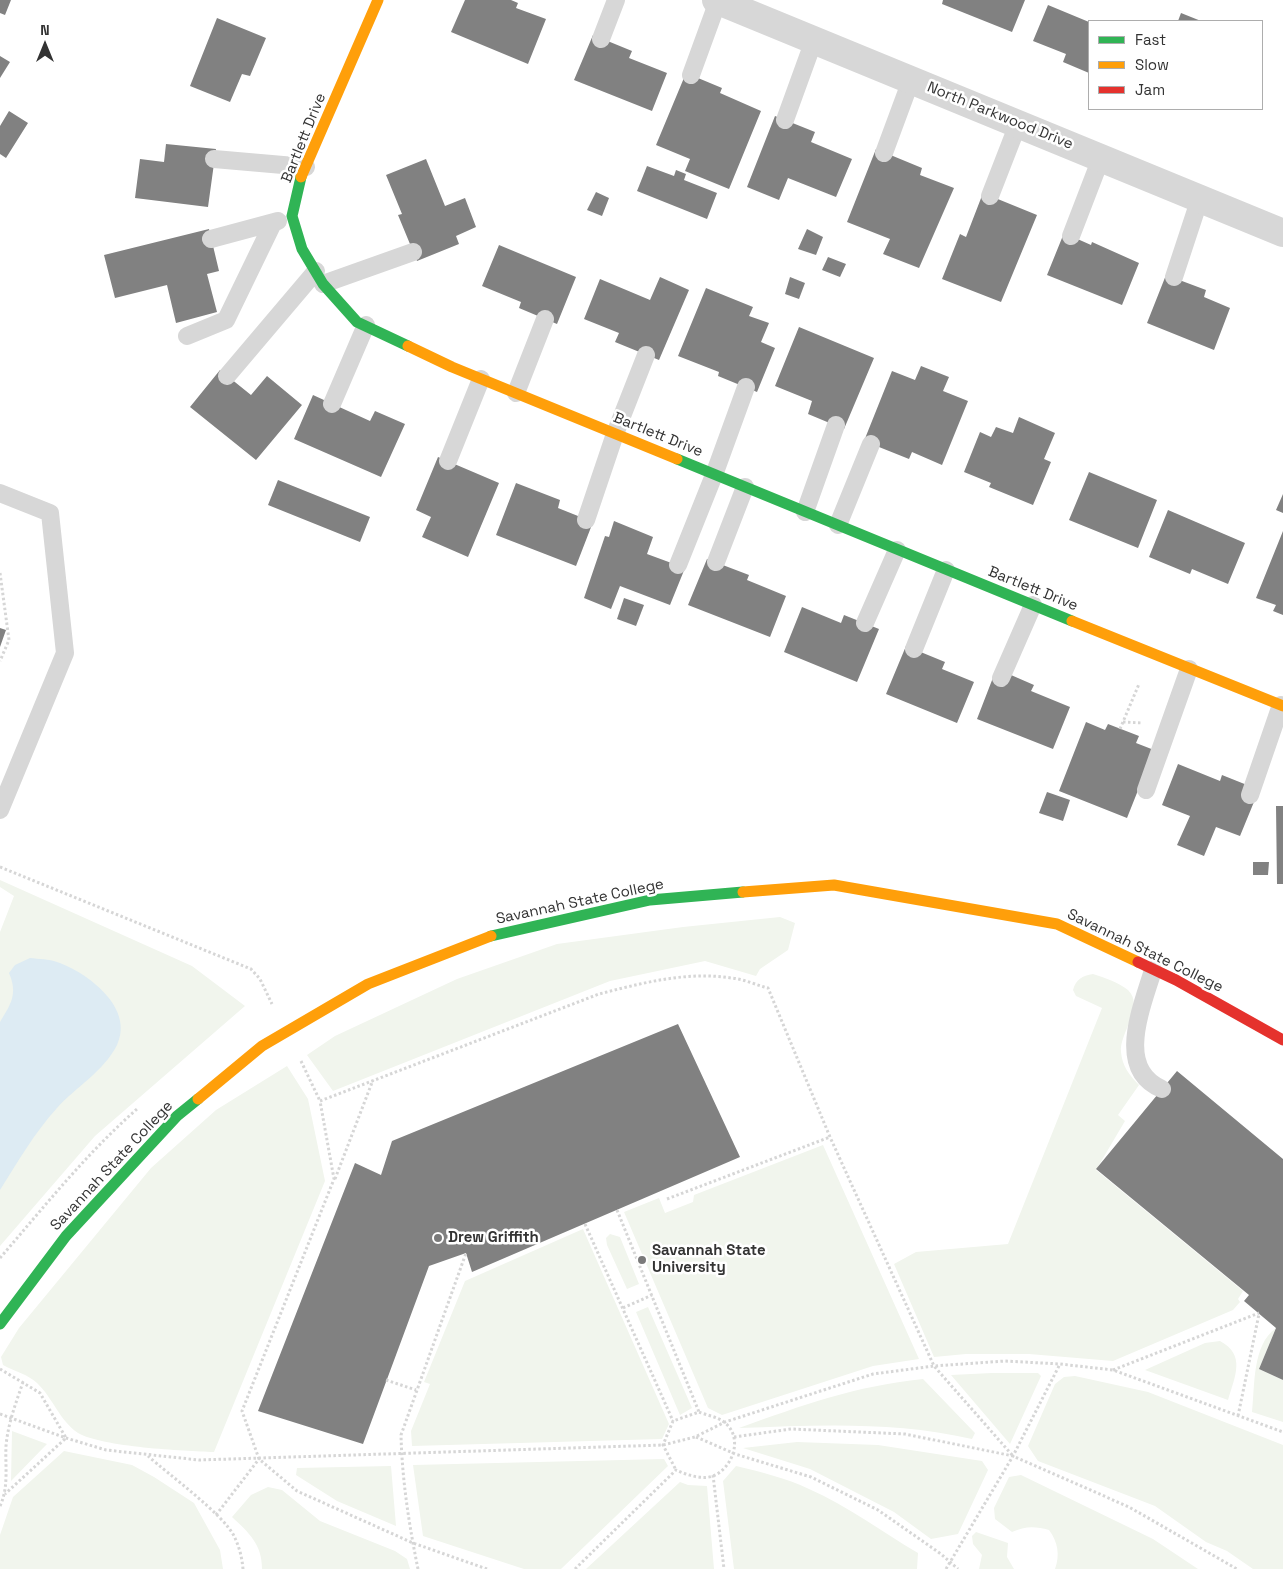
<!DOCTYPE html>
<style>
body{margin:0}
#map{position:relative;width:1283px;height:1569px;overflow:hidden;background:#fff;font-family:"Space Grotesk",sans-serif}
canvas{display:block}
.legend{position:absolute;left:1088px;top:20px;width:175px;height:90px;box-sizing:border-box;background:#fff;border:1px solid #adadad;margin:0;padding:6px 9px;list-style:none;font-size:15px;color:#333}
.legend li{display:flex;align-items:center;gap:10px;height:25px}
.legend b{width:25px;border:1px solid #adadad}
.north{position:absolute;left:20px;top:20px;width:50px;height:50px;-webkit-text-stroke:4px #fff;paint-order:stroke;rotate:0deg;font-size:14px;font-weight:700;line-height:20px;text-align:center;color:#333}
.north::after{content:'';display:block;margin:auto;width:18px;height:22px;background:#333;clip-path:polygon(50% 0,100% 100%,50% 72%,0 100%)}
</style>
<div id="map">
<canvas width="1283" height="1569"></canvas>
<ul class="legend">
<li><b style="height:6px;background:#30b455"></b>Fast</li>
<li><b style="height:6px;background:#ff9f0a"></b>Slow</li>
<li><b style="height:6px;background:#e5322d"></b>Jam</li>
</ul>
<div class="north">N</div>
</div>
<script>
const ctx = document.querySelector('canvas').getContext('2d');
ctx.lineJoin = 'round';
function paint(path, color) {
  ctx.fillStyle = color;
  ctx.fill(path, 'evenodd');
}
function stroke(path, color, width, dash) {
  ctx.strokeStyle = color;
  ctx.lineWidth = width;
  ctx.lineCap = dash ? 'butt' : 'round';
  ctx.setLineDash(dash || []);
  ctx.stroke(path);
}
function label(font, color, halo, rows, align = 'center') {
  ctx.font = font + ' "Space Grotesk",sans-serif';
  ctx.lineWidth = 5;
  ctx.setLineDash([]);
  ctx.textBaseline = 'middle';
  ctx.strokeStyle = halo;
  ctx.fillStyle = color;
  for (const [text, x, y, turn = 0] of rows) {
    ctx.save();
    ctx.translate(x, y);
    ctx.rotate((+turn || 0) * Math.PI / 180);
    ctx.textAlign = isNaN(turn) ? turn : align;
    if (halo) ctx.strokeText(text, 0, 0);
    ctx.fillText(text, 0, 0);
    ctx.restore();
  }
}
paint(new Path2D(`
 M0,880l192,86 53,40 -150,130 -95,110v-314l14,-36 -14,-9z
 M780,917l15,6 -7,27 -28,19 -4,7 -51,-15 -95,20 -277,110 -26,-36 28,-19 122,-57 100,-35 126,-17z
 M1093,974c12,4 25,8 35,16 17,16 -9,44 -7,62 1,14 9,24 18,33l-21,30 7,6 -29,49 147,121 -5,8 2,3 -7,8 -120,51 -84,-7h-63l-32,3 -40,-93 22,-12 92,-8 94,-236 -26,-12 -3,-6c3,-11 9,-14 20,-16z
 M287,1066l21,33 17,82 -111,271c-30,-1 -112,-5 -136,-19 -19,-13 -25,-35 -41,-50 -8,-8 -23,-12 -34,-18l-2,-8 18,-29 132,-160 65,-58z
 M823,1145l96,214 -46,7 -151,49 -14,-7 -84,-196 35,-14 6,15 28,-11 1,-7z
 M583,1229l86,195 -7,15 -250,7 -1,-15 19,-47 -6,-2 41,-101z
 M610,1234l10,3 19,47 -12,5 -20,-44 -1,-7z
 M648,1307l44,101 -12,7 -44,-103z
 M1276,1328l-17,41 24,11v42l-31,-10c3,-26 0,-67 24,-84z
 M1220,1341c26,14 15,35 8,59l-83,-30 60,-27z
 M992,1373h46l3,3 -31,68 -59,-69z
 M1075,1376l73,16 135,53v124h-30l-26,-18 -21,-9 -51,-36 -117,-45 -10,-15 27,-62 9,-7z
 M923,1379l52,54 -3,6c-77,-18 -154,-14 -233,-11 64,-23 116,-42 184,-49z
 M12,1431l35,13 -36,37z
 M797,1442l81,3 104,16 6,9 -30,64 -27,5 -37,-27 -84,-43 -67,-21z
 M64,1451l68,14 22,12 40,26 26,47 3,19h-223v-34l13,-38z
 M664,1459l4,7 -107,103h-37l-101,-33 -10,-71z
 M391,1466l5,60 -59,-25 -41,-26 1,-7z
 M736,1466c25,6 50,12 73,23 39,17 73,43 109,64l-1,16h-183l-11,-88z
 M1021,1475l132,64 45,30h-143c5,-14 3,-27 -6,-39 -14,-4 -24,-4 -37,2l-17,-13 -1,-11 15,-31z
 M680,1482l8,3 19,1 7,83h-128z
 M268,1487l14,3 38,31 75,30 12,8 3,10h-148c0,-25 -13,-36 -30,-52l19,-22z
 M976,1532l32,11 -1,14 7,12h-35l3,-14 -9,-11 -1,-8z`), '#f1f5ed');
paint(new Path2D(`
 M30,958c9,1 19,1 27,4 30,10 78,46 60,83 -13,26 -41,42 -60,63 -22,24 -40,55 -57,82v-168c11,-18 18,-28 9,-49l6,-8z`), '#ddebf3');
paint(new Path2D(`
 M0,0h11l-6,15 -5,-2z
 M465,0h46l7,3 -2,5 30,11 -18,45 -77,-32z
 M943,0h82l-13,32 -70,-28z
 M1048,5l41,17v51l-26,-11 3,-8 -33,-13z
 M1181,13l20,8h-23z
 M217,18l49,20 -16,38 -8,-2 -12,28 -40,-16z
 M593,35l39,16 -3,7 38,15 -15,38 -78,-31z
 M0,56l10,6 -10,16z
 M686,73l36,15 -2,5 41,18 -32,78 -44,-18 5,-12 -34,-14z
 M9,111l19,12 -22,35 -6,-4v-28z
 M775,116l40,16 -4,10 41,17 -16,38 -48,-19 -9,22 -32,-13z
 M166,144l50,5 -8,58 -73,-9 5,-39 24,3z
 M876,149l46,19 -2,7 34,13 -35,80 -36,-14 7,-15 -43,-17z
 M426,159l19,47 20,-8 11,29 -20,9 3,8 -42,17 -19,-46 4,-1 -16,-39z
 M647,166l27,10 2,-6 10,4 -2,6 33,13 -10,26 -70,-28z
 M596,192l13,6 -7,18 -15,-6z
 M983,193l54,22 -36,87 -59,-23 18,-45 6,3z
 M209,229l10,42 -12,3 10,38 -41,11 -9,-38 -52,13 -11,-43z
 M807,229l16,8 -7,18 -18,-6z
 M1064,233l27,12 1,-3 47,21 -17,42 -75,-30z
 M499,245l77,32 -19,47 -38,-16 2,-6 -39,-16z
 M828,257l18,7 -6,13 -18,-7z
 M1166,275l40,15 -2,7 26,11 -16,42 -67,-27z
 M660,277l29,13 -30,70 -44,-18 4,-9 -35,-14 16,-40 50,21z
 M790,277l15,6 -6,16 -14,-5z
 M706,288l47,19 -4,9 20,7 -8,19 14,6 -18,44 -39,-16 1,-4 -41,-16z
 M799,327l75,31 -30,71 -36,-15 4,-13 -37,-15z
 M921,366l28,11 -6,14 25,10 -26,64 -30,-13 -3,7 -45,-18 28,-70 23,9z
 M220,370l31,25 16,-19 35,29 -46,55 -66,-53z
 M313,395l57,26 5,-10 30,13 -24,53 -87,-38z
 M1019,417l36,16 -11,26 7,3 -18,43 -44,-18 2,-4 -27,-11 16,-40 11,5 5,-10 17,6z
 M438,457l61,26 -31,74 -46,-20 9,-20 -15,-7z
 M1089,472l68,28 -19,48 -69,-28z
 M278,480l92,37 -10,25 -92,-37z
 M516,483l44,17 -2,8 35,14 -17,44 -80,-31z
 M1283,494v19l-7,-3z
 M1168,510l77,33 -17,41 -36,-15 -2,5 -41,-17z
 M614,521l39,16 -6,17 38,14 -15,37 -50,-19 -9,23 -27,-11 21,-62 4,1z
 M1283,531v84l-10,-4 3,-6 -20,-7z
 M707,559l42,16 -2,5 39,16 -16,41 -82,-32z
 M624,598l20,7 -8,21 -19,-7z
 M802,607l39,16 3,-8 35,14 -22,53 -73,-30z
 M0,628l6,2 -6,17z
 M906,646l39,16 -3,7 32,13 -17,41 -71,-29z
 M994,675h17l23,10 -3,6 39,16 -17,42 -76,-30z
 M1086,722l19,8 3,-6 31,12 -3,7 18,7 -27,68 -68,-27z
 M1178,764l42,17 2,-6 25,10 9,12 -16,39 -24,-9 -12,29 -27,-11 13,-29 -28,-11z
 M1047,792l23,8 -7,21 -24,-8z
 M1276,806h7v78h-6z
 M1253,862h16l-1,13h-15z
 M678,1024l62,133 -268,115 -6,-19 -37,13 -66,178 -105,-33 97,-248 26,12 11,-34z
 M1177,1071l106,88v221l-24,-11 17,-41 -32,-27 5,-6 -153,-126z`), '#818181');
stroke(new Path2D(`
 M0,573l9,67 -9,21
 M1123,722l20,1
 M1120,729l19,-45
 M0,867l251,102 9,10 12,25
 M301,1061l19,40
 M335,1179l38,-99
 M667,1199l163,-62
 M617,1210l82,202
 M585,1224l88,197
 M0,1258c44,-51 86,-104 137,-149
 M623,1308l29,-13
 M0,1369l40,24 26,45 -61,56
 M1113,1370l146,-57
 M386,1380l30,10
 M0,1414l66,24 40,12 93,10 464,-15 32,-8 30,-15 148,-48 61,-8 71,-5 55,3 53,6 170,62
 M1238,1416l21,-102
 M696,1437l39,17 76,23 67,33 63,44 17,15
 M734,1437l57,-8 114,5 108,22 116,51 108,62
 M148,1456c20,18 75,58 86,80 5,10 8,21 9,33
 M713,1475l11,94
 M0,1506c9,-19 5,-40 6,-60 2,-23 10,-43 17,-64
 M216,1515l43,-56
 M418,1569c-9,-44 -16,-90 -17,-134l65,-182
 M487,1569l-74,-26 -116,-52 -38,-32 -17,-48 92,-232 -14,-78 279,-107c43,-11 88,-23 132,-16 13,1 25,7 37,10l62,149 104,229 79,90
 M575,1569l101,-99c11,5 26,10 37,6 20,-8 31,-39 11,-54 -6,-5 -18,-7 -25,-10l-26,9 -10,24 13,25
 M946,1569l67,-113 47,-92`), '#d6d6d6', 3, [2.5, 2.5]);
stroke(new Path2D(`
 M601,39l15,-39
 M691,75l27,-74
 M785,120l29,-80
 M884,153l27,-73
 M214,159l92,8
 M990,196l28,-72
 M1071,236l30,-78
 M211,239l67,-18
 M1174,277l26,-79
 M323,284l90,-32
 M187,336l39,-16 47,-97
 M227,376l89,-105
 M516,393l29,-74
 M332,404l34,-79
 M448,461l33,-82
 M0,493l50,20 15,140 -65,157
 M805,512l31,-87
 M586,520l29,-86 31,-79
 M838,525l33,-81
 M716,562l29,-75
 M678,565l36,-90 32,-88
 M865,623l32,-73
 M914,649l32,-79
 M1001,678l32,-73
 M1146,790l43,-121
 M1250,795l31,-90
 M1153,970c-10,35 -39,99 9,119`), '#d7d7d7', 18);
stroke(new Path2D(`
 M716,0l567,233`), '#d7d7d7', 28);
stroke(new Path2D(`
 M301,177l-9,39 10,33 21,35 34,38 51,24
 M677,459l395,162
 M491,936l159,-36 93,-8
 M0,1324l66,-88 111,-120 21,-17`), '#30b455', 11);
stroke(new Path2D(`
 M301,177l77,-177
 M408,346l44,21 225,92
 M1072,621l211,85
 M743,892l91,-7 223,39 81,38
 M198,1099l64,-53 106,-62 123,-48`), '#ff9f0a', 11);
stroke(new Path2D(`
 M1138,962l38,18 107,60`), '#e5322d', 11);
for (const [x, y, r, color] of [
 [438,1238,5,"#7a7a7a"],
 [642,1260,5,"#7a7a7a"]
]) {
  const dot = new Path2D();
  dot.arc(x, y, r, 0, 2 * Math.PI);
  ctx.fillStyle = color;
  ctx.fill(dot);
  stroke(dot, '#fff', 2);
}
label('15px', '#333', '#fff', [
 ["North Parkwood Drive",1000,116,22],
 ["Bartlett Drive",304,138,-68],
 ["Bartlett Drive",658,435,22],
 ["Bartlett Drive",1033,589,22],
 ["Savannah State College",580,902,-12],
 ["Savannah State College",1145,951,26],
 ["Savannah State College",112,1166,-47]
]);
label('bold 15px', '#333', '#fff', [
 ["Drew Griffith",448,1238],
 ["Savannah State",652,1251],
 ["University",652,1268]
], 'left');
</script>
